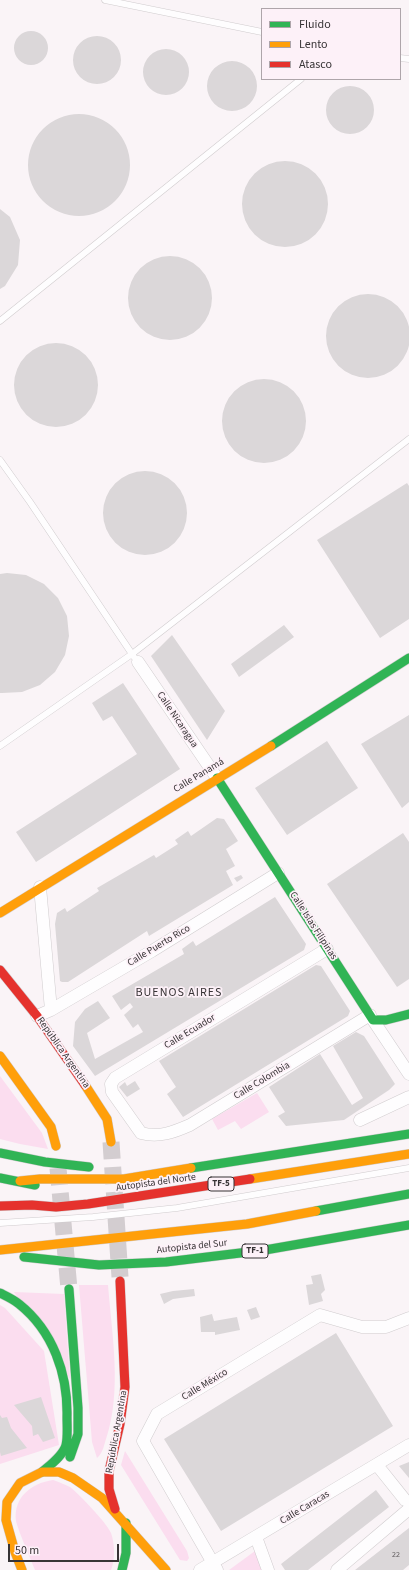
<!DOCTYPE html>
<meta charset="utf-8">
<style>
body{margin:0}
#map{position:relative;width:409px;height:1570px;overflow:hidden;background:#faf4f7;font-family:"Source Sans 3",sans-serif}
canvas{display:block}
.legend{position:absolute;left:261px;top:8px;width:140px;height:72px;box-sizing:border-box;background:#fdf1f8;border:1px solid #aea5aa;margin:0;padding:5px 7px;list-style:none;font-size:12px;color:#373335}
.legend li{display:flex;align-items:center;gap:8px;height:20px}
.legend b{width:20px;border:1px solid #aea5aa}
.scale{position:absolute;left:8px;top:1544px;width:111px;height:18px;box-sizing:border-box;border:2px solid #373335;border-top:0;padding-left:5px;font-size:12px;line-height:14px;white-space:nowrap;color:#373335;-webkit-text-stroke:3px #fdf1f8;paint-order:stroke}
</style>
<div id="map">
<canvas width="409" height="1570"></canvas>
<ul class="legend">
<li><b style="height:5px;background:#30b455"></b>Fluido</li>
<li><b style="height:5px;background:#ff9f0a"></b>Lento</li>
<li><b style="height:5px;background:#e5322d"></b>Atasco</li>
</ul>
<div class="scale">50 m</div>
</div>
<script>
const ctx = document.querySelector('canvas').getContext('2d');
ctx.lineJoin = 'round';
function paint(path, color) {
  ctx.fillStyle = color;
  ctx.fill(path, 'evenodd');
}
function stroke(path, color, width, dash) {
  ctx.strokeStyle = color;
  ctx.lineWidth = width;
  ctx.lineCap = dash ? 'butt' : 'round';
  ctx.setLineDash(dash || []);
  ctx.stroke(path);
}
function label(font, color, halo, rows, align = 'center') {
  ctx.font = font + ' "Source Sans 3",sans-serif';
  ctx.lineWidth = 3.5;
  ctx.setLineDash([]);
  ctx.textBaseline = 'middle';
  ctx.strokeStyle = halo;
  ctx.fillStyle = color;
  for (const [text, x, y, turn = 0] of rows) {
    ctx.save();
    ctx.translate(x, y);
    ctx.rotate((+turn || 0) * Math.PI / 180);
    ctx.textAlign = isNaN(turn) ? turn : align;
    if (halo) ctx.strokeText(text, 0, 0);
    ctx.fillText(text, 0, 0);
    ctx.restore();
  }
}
paint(new Path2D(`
 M0,1076l42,57 6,16 -28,-5 -20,-5z
 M257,1093l12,19 -28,17 -6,-8 -17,9 -6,-11z
 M79,1285h29c4,51 14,105 -2,154 -2,6 -3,14 -9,19l-5,-16z
 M14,1292l50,2 6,85z
 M0,1305l5,3 39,43 15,94 -59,19z
 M125,1451l62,100 2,7 -2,3 -7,-1 -59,-95z
 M53,1480c6,2 11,4 17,7 9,7 37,36 41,46 4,11 4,27 0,37h-76c-5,-13 -16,-37 -19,-49 -3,-24 16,-38 37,-41z
 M255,1551l8,19h-34z`), '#fbddef');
paint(new Path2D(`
 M14 48a17 17 0 1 1 34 0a17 17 0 1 1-34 0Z
 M73 60a24 24 0 1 1 48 0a24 24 0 1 1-48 0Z
 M143 72a23 23 0 1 1 46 0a23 23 0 1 1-46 0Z
 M207 86a25 25 0 1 1 50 0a25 25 0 1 1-50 0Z
 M326 110a24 24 0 1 1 48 0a24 24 0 1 1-48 0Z
 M28 165a51 51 0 1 1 102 0a51 51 0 1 1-102 0Z
 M242 204a43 43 0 1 1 86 0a43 43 0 1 1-86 0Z
 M0,209l10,8 10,23 -2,25 -13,21 -5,3z
 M128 298a42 42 0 1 1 84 0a42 42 0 1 1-84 0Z
 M326 336a42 42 0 1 1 84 0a42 42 0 1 1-84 0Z
 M14 385a42 42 0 1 1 84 0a42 42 0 1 1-84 0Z
 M222 421a42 42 0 1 1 84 0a42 42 0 1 1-84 0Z
 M103 513a42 42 0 1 1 84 0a42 42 0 1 1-84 0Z
 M407,483l2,3v133l-29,19 -63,-98z
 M7,573l19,2 18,9 14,14 9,18 2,20 -4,19 -10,17 -15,13 -18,7 -20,1h-2v-119z
 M284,625l10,12 -55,40 -8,-13z
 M172,635l53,76 -18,29 -56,-84z
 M123,683l57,86 -144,93 -20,-30 121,-78 -25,-38 -9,5 -11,-18z
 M409,715v87l-7,6 -41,-64z
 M327,741l31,47 -71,47 -32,-47z
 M217,818l7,1 14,22 -12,8 9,17 -9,5 7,14 -84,51 -2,-5 -79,51h-6l-2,-1 -5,-57 2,-11 8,-5 2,4 32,-21 -2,-3 57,-33 2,3 22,-14 -3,-4 13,-9 3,5z
 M403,833l6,9v137l-12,8 -70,-103z
 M241,875l2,3 -6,4 -3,-4z
 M275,897l31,47 -2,6 -209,126 -22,-30 2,-24 10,-13 13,-8 12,17 -23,15 8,26 48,-27 -5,-8 -5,4 -9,-13 9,-8 -3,-4 -9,7 -9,-14 72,-42 -2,-5 11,-8 3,5z
 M316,965l5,1 29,45 -2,5 -165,101 -16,-23 9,-7 -17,-26z
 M356,1032l8,4 31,48 -6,6 -45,30 -58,6 -8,-10 7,-4 -16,-25 51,-33 32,51 11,-7 -30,-52z
 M135,1081l5,8 -13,8 -8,-10 6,-5 2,4z
 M321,1274l4,16 -4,4 2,7 -14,4 -3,-20 7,-1 -2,-8z
 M194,1289l1,7 -22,3 -9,5 -4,-10 13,-3z
 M256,1307l4,10 -9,3 -4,-10z
 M212,1314l2,7 23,-4 3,13 -25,5v-3h-14l-1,-15z
 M336,1333l57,93 -172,105 -57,-92z
 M41,1397l14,41 -12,4 -5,-8 -5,2 -1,-10 -18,-21z
 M0,1415l2,3 5,-1 4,11 16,20 -26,8 -1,-4z
 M409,1462v16l-10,-12z
 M376,1490l13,17 -81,63h-23l-4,-6z
 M409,1528v37l-6,5h-48z`), '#dbd7d9');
stroke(new Path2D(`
 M111,1142l9,135
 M58,1168l11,121`), '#d3cdd0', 17, [17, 8]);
const lane = new Path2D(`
 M105,0l157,32
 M400,58l9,1
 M0,321l301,-242
 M0,460l30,42 104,155
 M0,746l132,-92 277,-215
 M0,1223l93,-6 84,-9 232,-40`);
const street = new Path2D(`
 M138,662l79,116
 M40,887l11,123
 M327,949l-212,129 -4,6 1,8 29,41c18,5 33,-1 49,-8l180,-110
 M37,1016l14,-6 101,-59 126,-78
 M373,1020l36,54
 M360,1120l49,-23
 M377,1465l28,35 4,2
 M256,1537l12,33
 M200,1570l209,-125
 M217,1570l-74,-129 14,-27 163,-99 42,12h24l23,-9
 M337,1570l72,-61`);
const fast = new Path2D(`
 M271,746l138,-88
 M217,778l156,242h13l23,-6
 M0,1153l45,9 44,5
 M191,1168l218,-34
 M0,1178l35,7
 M316,1211l93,-17
 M24,1257l75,8 67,-3 99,-12 144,-25
 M69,1289l9,119v26l-8,23
 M0,1293c6,3 13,6 19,11 34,27 49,70 48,113 0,9 1,20 -1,28 -3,11 -16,20 -24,27
 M122,1570l4,-17v-30`);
const slow = new Path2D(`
 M0,913l271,-167
 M0,1056l51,71 5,19
 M85,1085l22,34 4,23
 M250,1179l159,-25
 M20,1181l20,-2h84l67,-11
 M0,1250l247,-26 69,-13
 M22,1570l-7,-18 -9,-32 1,-18 13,-19 22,-11h17l14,6 29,20 64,72`);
const jam = new Path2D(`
 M0,970l37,46 48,69
 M0,1206l32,-1 24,2 32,-3 162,-25
 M115,1509l-6,-20v-18l11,-47 5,-37 -5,-106`);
stroke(lane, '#d0ccce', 7);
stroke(street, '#d0ccce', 13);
stroke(fast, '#d0ccce', 10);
stroke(slow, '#d0ccce', 10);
stroke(jam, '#d0ccce', 10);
stroke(lane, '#fefdfe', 6);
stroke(street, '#fefdfe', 12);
stroke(fast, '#30b455', 9);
stroke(slow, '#ff9f0a', 9);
stroke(jam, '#e5322d', 9);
label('8px', '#605c5e', null, [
 ["22",396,1555]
]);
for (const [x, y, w] of [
 [221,1184,26],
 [255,1251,26]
]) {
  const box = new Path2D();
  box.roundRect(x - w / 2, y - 7, w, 14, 3);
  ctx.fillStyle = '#fdf1f8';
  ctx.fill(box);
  stroke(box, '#373335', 1);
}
label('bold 9px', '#373335', null, [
 ["TF-5",221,1184],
 ["TF-1",255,1251]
]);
label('10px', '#373335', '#fdf1f8', [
 ["Calle Nicaragua",177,720,56],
 ["Calle Panamá",199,776,-31],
 ["Calle Islas Filipinas",313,926,57],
 ["Calle Puerto Rico",159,946,-31],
 ["Calle Ecuador",190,1032,-31],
 ["República Argentina",63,1053,55],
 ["Calle Colombia",262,1081,-31],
 ["Autopista del Norte",156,1183,-8],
 ["Autopista del Sur",192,1247,-6],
 ["Calle México",205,1385,-31],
 ["República Argentina",117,1432,-80],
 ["Calle Caracas",305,1508,-31]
]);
ctx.letterSpacing = '1px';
label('12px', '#373335', '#fdf1f8', [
 ["BUENOS AIRES",179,993]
]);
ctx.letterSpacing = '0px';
</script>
